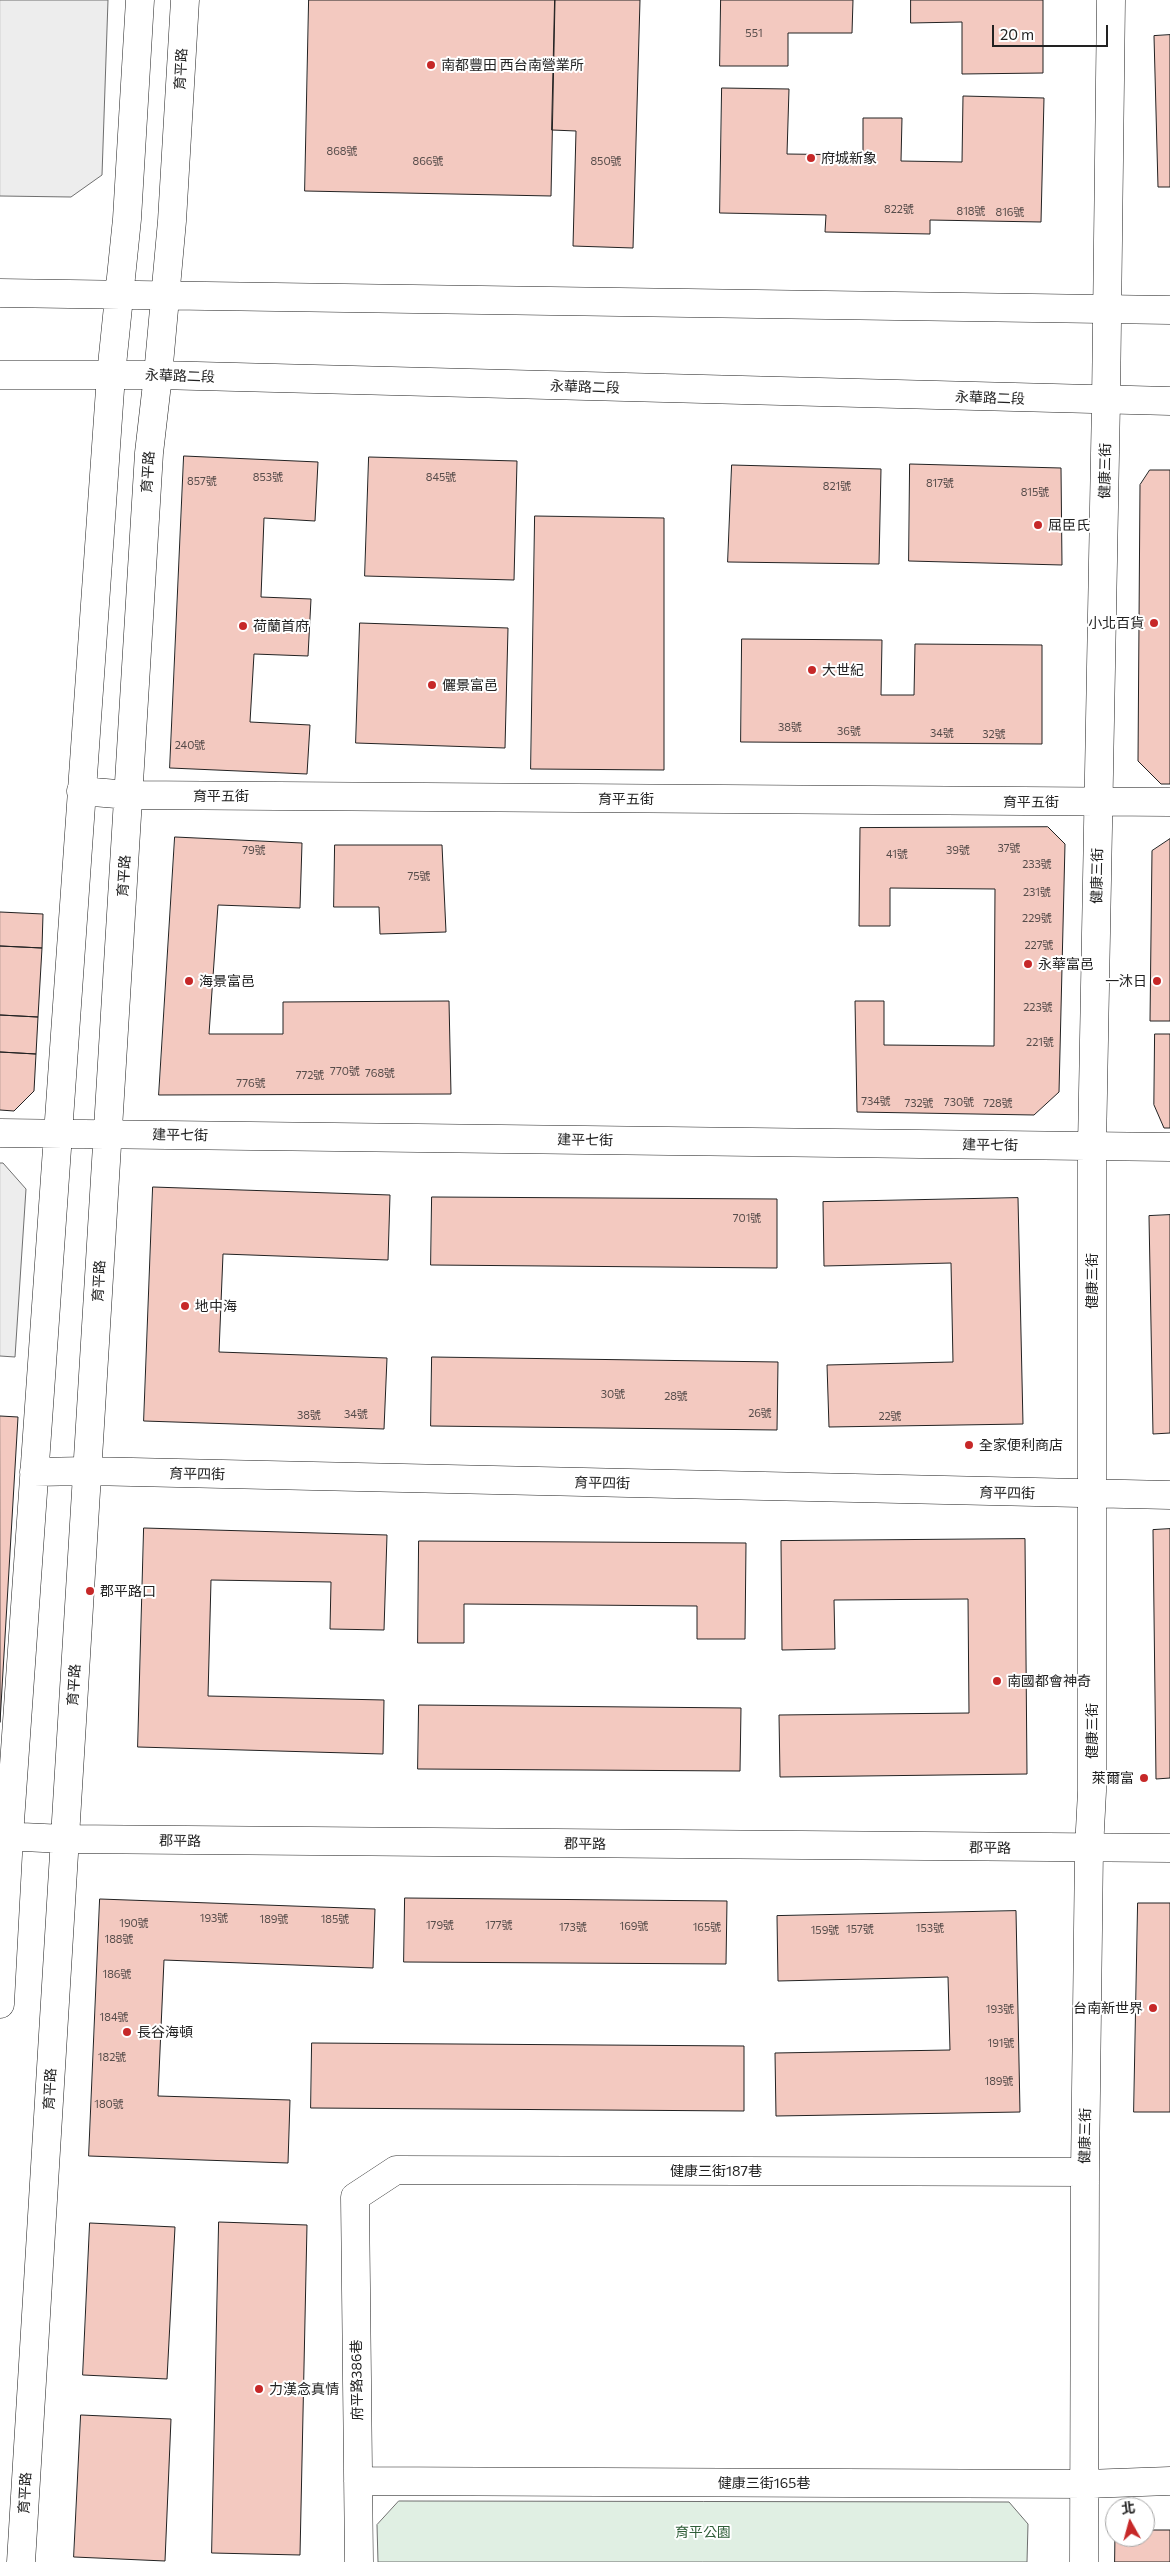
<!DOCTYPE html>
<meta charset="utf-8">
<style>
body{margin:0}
#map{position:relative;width:1170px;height:2562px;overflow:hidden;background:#fff;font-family:Commissioner,"Noto Sans TC",sans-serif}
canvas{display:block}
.north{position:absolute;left:1105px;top:2497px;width:50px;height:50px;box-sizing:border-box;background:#fff;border:1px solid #a7a7a7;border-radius:50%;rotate:353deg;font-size:14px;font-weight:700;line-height:20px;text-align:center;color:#222}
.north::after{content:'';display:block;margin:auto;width:18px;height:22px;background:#c62828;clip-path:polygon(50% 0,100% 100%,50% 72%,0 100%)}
.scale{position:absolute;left:992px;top:25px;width:116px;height:22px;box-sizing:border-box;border:2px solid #222;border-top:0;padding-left:6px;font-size:15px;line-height:18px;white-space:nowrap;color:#222;-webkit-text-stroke:4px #fff;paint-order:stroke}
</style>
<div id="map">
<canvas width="1170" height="2562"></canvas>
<div class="north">北</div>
<div class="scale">20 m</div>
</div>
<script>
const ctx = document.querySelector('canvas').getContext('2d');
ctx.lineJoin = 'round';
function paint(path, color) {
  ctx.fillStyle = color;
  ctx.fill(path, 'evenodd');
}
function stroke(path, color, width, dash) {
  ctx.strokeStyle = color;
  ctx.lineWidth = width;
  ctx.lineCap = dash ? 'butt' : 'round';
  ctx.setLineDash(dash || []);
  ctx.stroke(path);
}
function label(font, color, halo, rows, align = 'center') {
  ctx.font = font + ' Commissioner,"Noto Sans TC",sans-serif';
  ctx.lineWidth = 4;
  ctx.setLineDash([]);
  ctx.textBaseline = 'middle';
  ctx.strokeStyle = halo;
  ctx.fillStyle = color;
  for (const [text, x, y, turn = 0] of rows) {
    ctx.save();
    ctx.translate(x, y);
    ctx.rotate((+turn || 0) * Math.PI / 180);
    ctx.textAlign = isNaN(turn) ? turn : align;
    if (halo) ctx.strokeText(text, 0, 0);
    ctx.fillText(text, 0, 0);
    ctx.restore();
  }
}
const green = new Path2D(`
 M399,2501l610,1 19,22 -1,38h-649l-1,-37z`);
paint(green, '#e0efe3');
stroke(green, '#6f6f6f', 1);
const parking = new Path2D(`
 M0,0h108l-6,175 -31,22 -71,-1z
 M0,1163h3l23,26 -11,168 -15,-1z`);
paint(parking, '#ededed');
stroke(parking, '#6f6f6f', 1);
const building = new Path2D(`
 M309,0h246l-4,196 -246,-5z
 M555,0h85l-7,248 -60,-2 3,-115 -24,-1z
 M721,0h132l-1,33h-64v33h-68z
 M911,0h132v73l-81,1v-52l-51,1z
 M1170,35v152h-12l-4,-151z
 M722,88l67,1 -2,65 76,1v-37h39l-1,43 61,1 1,-66 81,2 -3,124 -111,-2v14l-105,-2 1,-17 -106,-2z
 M184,456l134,6 -3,59 -51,-3 -3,79 50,2 -3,57 -54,-2 -4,68 60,3 -3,49 -137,-6z
 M369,457l148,4 -3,119 -149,-4z
 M910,464l151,4 1,97 -153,-4z
 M732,465l149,4 -2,95 -151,-2z
 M1150,470h20v314h-9l-23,-23 2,-276z
 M535,516l129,2v252l-133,-1z
 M360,623l148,5 -3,120 -149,-5z
 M742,639l140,1 -1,55h33l1,-51 127,1v99l-301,-2z
 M1048,827l17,17 -6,248 -25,23 -177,-3 -2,-111h29v44l110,1 1,-157 -105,-1v38h-31l1,-98z
 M175,837l127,6 -2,65 -82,-3 -9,129h74v-32l166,-1 2,93 -292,1z
 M1170,839v182h-20l2,-170z
 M335,845h107l4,87 -66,2 -1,-27h-45z
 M0,912l43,2 -1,34 -42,-2z
 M0,946l42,2 -4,69 -38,-2z
 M0,1015l38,2 -2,37 -36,-2z
 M1155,1034h15v94h-6l-10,-23z
 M0,1052l36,2 -2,37 -20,20 -14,-1z
 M153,1187l237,8 -2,65 -165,-6 -4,98 168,6 -3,71 -240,-8z
 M432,1197l345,2v69l-346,-3z
 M1018,1198l5,226 -194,3 -2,-62 126,-3 -2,-99 -127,3 -1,-64z
 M1170,1215v218l-17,1 -4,-218z
 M432,1357l346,5 -1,68 -346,-4z
 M0,1416l18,1 -18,305z
 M144,1528l243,7 -3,95 -54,-1 1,-47 -120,-2 -3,116 176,4 -1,54 -245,-7z
 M1170,1529v249l-14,1 -3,-249z
 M1025,1539l2,235 -247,3 -1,-62 190,-2 -1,-114 -134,1 1,49 -53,1 -1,-109z
 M419,1541l327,2 -1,96h-48v-33l-233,-2v39h-46z
 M419,1705l322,3 -1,63 -322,-2z
 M405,1898l322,3 -1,63 -322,-2z
 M100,1899l275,10 -2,59 -209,-8 -6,136 132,4 -2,63 -199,-7z
 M1138,1903h32v209h-36z
 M1016,1911l4,201 -244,4 -1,-63 175,-3 -2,-73 -170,4 -1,-65z
 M312,2043l432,3v65l-433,-3z
 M219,2222l88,3 -7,330 -88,-2z
 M90,2223l85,4 -8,152 -84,-4z
 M81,2415l90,4 -6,142 -91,-4z
 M1115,2530v7h30v-7h25v32h-55z`);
paint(building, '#f3c9c0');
stroke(building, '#222', 1);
const minor = new Path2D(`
 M81,791l48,4 1041,7
 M0,1133l1170,14
 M34,1472l53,-1 1083,24
 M0,1836l65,3 1105,9
 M0,2004l9,-168 102,-1461
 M358,2481l728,3 84,-3
 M21,2562l128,-2109 9,-78
 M359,2562l-4,-365 41,-27 689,2
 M1084,2562l1,-390 4,-323 3,-58v-645l14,-745 5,-401`);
const tertiary = new Path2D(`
 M0,293l1170,17
 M0,375h158l1012,26
 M111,375l16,-156 13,-219
 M158,375l14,-154 13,-221`);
stroke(minor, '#222', 29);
stroke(tertiary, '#222', 29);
stroke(minor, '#fff', 28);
stroke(tertiary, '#fff', 28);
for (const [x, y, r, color] of [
 [431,65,5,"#c62828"],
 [811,158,5,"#c62828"],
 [1038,525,5,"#c62828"],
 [1154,623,5,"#c62828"],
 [243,626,5,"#c62828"],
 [812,670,5,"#c62828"],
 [432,685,5,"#c62828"],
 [1028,964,5,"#c62828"],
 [189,981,5,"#c62828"],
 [1157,981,5,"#c62828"],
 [185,1306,5,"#c62828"],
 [969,1445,5,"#c62828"],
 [90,1591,5,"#c62828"],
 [997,1681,5,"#c62828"],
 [1144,1778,5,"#c62828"],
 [1153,2008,5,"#c62828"],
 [127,2032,5,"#c62828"],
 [259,2389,5,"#c62828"]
]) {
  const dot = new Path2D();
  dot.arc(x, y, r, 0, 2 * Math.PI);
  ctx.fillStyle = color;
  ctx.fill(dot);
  stroke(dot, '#fff', 2);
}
label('11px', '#564c4a', null, [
 ["551",754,33],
 ["868號",342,151],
 ["866號",428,161],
 ["850號",606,161],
 ["822號",899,209],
 ["818號",971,211],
 ["816號",1010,212],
 ["853號",268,477],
 ["845號",441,477],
 ["857號",202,481],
 ["817號",940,483],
 ["821號",837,486],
 ["815號",1035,492],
 ["38號",790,727],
 ["36號",849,731],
 ["34號",942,733],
 ["32號",994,734],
 ["240號",190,745],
 ["37號",1009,848],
 ["79號",254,850],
 ["39號",958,850],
 ["41號",897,854],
 ["233號",1037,864],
 ["75號",419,876],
 ["231號",1037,892],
 ["229號",1037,918],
 ["227號",1039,945],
 ["223號",1038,1007],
 ["221號",1040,1042],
 ["770號",345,1071],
 ["768號",380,1073],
 ["772號",310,1075],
 ["776號",251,1083],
 ["734號",876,1101],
 ["730號",959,1102],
 ["732號",919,1103],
 ["728號",998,1103],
 ["701號",747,1218],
 ["30號",613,1394],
 ["28號",676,1396],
 ["26號",760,1413],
 ["34號",356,1414],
 ["38號",309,1415],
 ["22號",890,1416],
 ["193號",214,1918],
 ["189號",274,1919],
 ["185號",335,1919],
 ["190號",134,1923],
 ["179號",440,1925],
 ["177號",499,1925],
 ["169號",634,1926],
 ["173號",573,1927],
 ["165號",707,1927],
 ["153號",930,1928],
 ["157號",860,1929],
 ["159號",825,1930],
 ["188號",119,1939],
 ["186號",117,1974],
 ["193號",1000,2009],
 ["184號",114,2017],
 ["191號",1001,2043],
 ["182號",112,2057],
 ["189號",999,2081],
 ["180號",109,2104]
]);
label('14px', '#222', '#fff', [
 ["南都豐田 西台南營業所",441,65],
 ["府城新象",821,158],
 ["屈臣氏",1048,525],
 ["小北百貨",1144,623,"right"],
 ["荷蘭首府",253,626],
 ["大世紀",822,670],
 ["儷景富邑",442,685],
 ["永華富邑",1038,964],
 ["海景富邑",199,981],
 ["一沐日",1147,981,"right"],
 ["地中海",195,1306],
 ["全家便利商店",979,1445],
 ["郡平路口",100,1591],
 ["南國都會神奇",1007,1681],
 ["萊爾富",1134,1778,"right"],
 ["台南新世界",1143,2008,"right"],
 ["長谷海頓",137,2032],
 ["力漢念真情",269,2389]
], 'left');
label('14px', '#222', '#fff', [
 ["育平路",181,69,-87],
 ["永華路二段",180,376,2],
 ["永華路二段",585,387,2],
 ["永華路二段",990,398,2],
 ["健康三街",1105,471,-89],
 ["育平路",148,472,-86],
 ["育平五街",221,796],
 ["育平五街",626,799],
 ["育平五街",1031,802],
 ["育平路",124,876,-86],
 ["健康三街",1097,876,-89],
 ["建平七街",180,1135,1],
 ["建平七街",585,1140,1],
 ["建平七街",990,1145,1],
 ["育平路",99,1281,-87],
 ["健康三街",1092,1281,-90],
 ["育平四街",197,1474,1],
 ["育平四街",602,1483,1],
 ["育平四街",1007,1493,1],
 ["育平路",74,1685,-86],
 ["健康三街",1092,1731,-90],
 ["郡平路",180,1841,1],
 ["郡平路",585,1844,1],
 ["郡平路",990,1848,1],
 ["育平路",50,2089,-87],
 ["健康三街",1085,2136,-89],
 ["健康三街187巷",716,2171],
 ["府平路386巷",357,2380,-91],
 ["健康三街165巷",764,2483],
 ["育平路",25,2493,-87]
]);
label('14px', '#2f5e38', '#fff', [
 ["育平公園",703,2532]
]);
</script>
